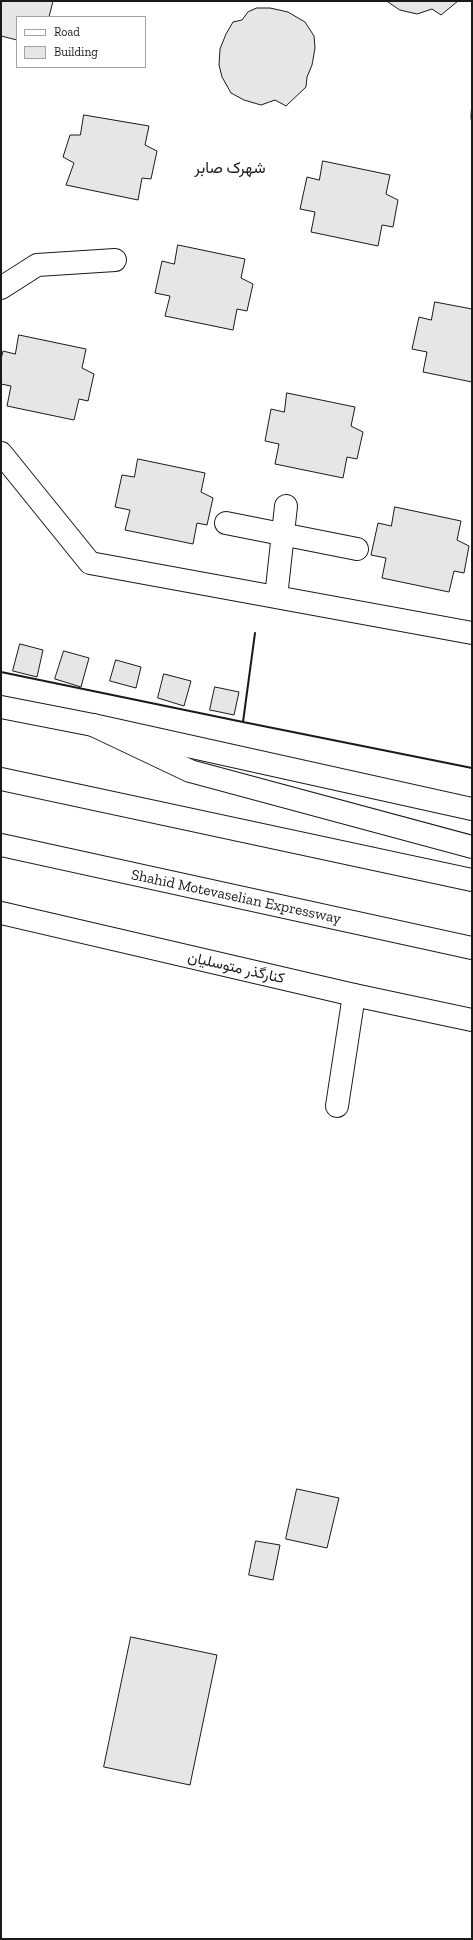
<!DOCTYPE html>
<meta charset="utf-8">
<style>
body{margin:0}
#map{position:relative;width:473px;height:1940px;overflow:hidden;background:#fff;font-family:"Zilla Slab",serif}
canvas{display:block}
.frame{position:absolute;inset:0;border:2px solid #1a1a1a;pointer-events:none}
.legend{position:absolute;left:16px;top:16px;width:130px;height:52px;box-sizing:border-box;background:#fff;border:1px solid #a3a3a3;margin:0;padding:5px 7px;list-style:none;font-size:12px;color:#1a1a1a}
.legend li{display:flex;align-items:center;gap:8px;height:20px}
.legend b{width:20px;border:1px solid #a3a3a3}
</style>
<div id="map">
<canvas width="473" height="1940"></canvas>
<div class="frame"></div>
<ul class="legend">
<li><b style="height:5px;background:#fff"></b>Road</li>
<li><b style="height:11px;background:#e6e6e6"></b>Building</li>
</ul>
</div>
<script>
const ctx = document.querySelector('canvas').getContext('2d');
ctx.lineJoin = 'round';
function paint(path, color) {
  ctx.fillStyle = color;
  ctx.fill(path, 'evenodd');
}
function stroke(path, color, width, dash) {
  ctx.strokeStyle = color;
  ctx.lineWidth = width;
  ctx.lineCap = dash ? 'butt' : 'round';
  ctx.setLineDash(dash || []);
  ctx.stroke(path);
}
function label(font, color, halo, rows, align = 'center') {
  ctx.font = font + ' "Zilla Slab",Vazirmatn,serif';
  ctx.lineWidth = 3;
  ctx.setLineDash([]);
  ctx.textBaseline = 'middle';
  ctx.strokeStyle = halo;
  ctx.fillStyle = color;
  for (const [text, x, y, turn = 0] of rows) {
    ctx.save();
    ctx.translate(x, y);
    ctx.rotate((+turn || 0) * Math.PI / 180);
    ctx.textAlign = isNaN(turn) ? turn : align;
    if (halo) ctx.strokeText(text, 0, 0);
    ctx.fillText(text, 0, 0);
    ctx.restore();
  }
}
const building = new Path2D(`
 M1,1h52l-4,16h-32v23l-16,-4z
 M387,1h71l-17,14 -9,-6 -15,5 -17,-4z
 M257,8h13l18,4 17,10 9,14 1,12 -3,17 -5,12 -1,10 -20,19 -11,-6 -14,5 -17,-5 -13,-7 -9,-16 -3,-12 1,-16 6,-15 7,-12 9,-2 6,-8z
 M472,100v24l-1,-6z
 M84,115l65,11 -4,19 12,6 -6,28 -9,-1 -4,22 -72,-15 8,-22 -11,-6 7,-22h10z
 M323,161l67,14 -4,19 12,6 -5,27 -11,-2 -4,21 -67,-14 4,-20 -15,-3 7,-32 12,3z
 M178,245l67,14 -4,19 12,6 -6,27 -10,-2 -4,21 -68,-14 5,-20 -15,-3 7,-32 12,3z
 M435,302l37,7v73l-49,-10 4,-20 -15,-3 7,-32 12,3z
 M19,335l67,14 -4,19 12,6 -6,27 -9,-2 -5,21 -67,-14 4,-20 -10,-2v-25l2,-8 12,3z
 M287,393l68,14 -4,19 12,6 -6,27 -10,-2 -4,21 -68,-14 4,-20 -14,-3 6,-32 13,3z
 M138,459l67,14 -4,19 12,6 -6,27 -10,-2 -4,21 -68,-14 5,-20 -15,-3 7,-32 12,2z
 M395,507l66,14 -4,19 12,6 -5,27 -10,-2 -5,21 -67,-14 4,-20 -15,-3 7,-32 13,3z
 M20,644l23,6 -6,27 -24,-6z
 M64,651l25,7 -8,29 -26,-8z
 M116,660l25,7 -5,21 -26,-7z
 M164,674l27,7 -7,25 -26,-8z
 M215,687l24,5 -5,23 -24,-5z
 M297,1489l42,9 -12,50 -41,-9z
 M256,1541l24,4 -7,35 -24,-5z
 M131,1637l86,18 -27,130 -86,-18z`);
paint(building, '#e6e6e6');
stroke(building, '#1a1a1a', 1);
const minor = new Path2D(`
 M1,288l36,-23 78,-5
 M1,453l89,110 382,70
 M226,523l131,26
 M276,597l10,-91
 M337,1106l17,-111`);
const major = new Path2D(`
 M1,707l92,18 379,84
 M1,913l353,82 118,25`);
const highway = new Path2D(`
 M93,725l97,46 282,76
 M1,779l471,101
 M1,845l471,103`);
stroke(minor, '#1a1a1a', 24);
stroke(major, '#1a1a1a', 24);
stroke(highway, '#1a1a1a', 24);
stroke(minor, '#fff', 22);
stroke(major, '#fff', 22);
stroke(highway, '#fff', 22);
stroke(new Path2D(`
 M1,672l242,50 12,-89
 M243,722l229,46`), '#1a1a1a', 2);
label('15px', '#1a1a1a', '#fff', [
 ["Shahid Motevaselian Expressway",236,897,12],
 ["کنارگذر متوسلیان",236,968,13]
]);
label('16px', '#1a1a1a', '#fff', [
 ["شهرک صابر",230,168]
]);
</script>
